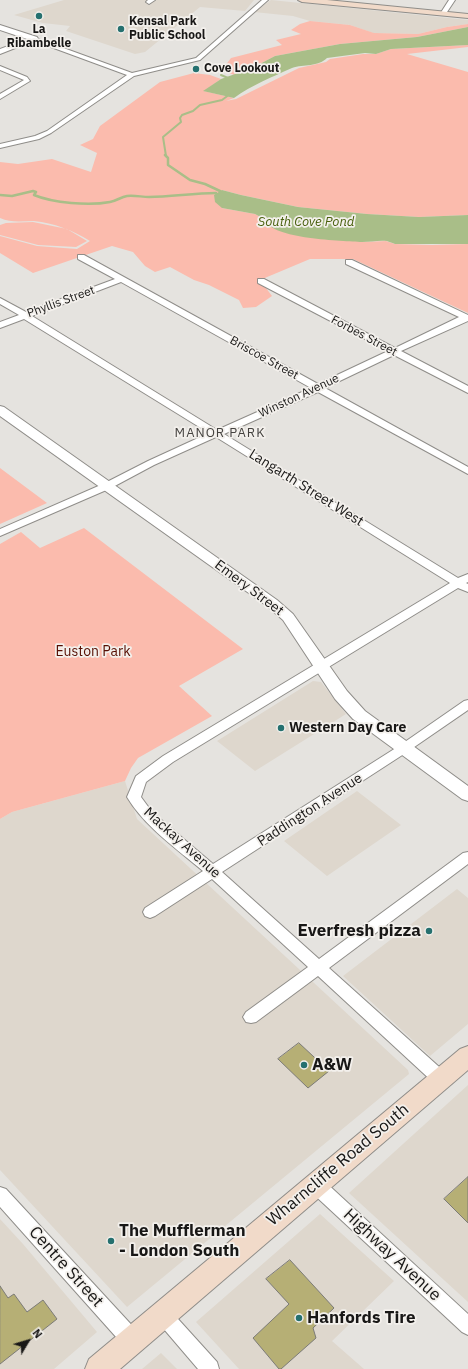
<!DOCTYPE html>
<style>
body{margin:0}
#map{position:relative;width:468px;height:1369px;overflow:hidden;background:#e5e3df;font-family:"IBM Plex Sans",sans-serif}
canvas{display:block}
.north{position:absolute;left:8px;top:1321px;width:40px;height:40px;-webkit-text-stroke:3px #f3f0ec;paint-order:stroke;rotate:52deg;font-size:11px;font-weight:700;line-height:16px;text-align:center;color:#181716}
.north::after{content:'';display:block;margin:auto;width:14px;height:18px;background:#181716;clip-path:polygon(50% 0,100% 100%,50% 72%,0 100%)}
</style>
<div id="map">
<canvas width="468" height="1369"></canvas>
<div class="north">N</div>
</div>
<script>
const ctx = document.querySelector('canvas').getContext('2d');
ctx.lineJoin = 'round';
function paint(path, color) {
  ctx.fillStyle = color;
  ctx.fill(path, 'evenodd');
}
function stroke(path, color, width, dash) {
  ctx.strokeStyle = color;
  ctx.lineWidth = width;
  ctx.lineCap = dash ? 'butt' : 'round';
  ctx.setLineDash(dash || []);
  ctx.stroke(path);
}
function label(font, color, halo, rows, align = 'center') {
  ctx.font = font + ' "IBM Plex Sans",sans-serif';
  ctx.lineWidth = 3.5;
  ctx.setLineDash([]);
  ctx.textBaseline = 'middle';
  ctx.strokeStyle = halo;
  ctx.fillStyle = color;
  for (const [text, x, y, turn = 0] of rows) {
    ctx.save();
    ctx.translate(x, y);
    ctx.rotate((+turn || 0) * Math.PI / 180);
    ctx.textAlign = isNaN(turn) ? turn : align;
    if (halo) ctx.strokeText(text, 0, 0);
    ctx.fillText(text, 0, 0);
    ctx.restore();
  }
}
paint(new Path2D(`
 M64,0h190l-9,11 -45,-4 -55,45 -10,2 -69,-23 4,-5 -27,-3 -29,-8z
 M271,0l197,20v4l-21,3 -29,7 -45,-1 -23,-8 -40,-4 -17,-5 -39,-4z
 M313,681l8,1 25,32 -91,57 -38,-30z
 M125,781l12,38 271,251 1,4 -282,233 -127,-137v-351l12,-7z
 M357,791l44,34 -74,51 -43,-35z
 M457,889l11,9v126l-38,32 -87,-80z
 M468,1085v217l-119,-109z
 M320,1214l74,67 -62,60 32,28h-125l-43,-47z
 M0,1219l23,25 74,88 -43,37h-54z
 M161,1353l16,16h-35z`), '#ded7cd');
paint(new Path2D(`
 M310,21l40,4 24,8 44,1 29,-7 21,-3v3l-51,10 -77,7 -65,12 -23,12 -18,7 -30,-12 21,3 6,-8 51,-13 -6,-5 25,-6 -10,-4 9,-6z
 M468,45v2l-61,7 61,18v143l-49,2 -52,-3 -69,-7 -57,-12 -19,-5v18l33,6 11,6 97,22 23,-1 9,3 37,1 36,-1v69l-115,-54h-43l-50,21 12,16 -16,11 -13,1 -4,-8 -30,-15 -15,-5 -24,-13 -15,5 -10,-6 -12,-14 -21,-6 -79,27 -33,-20v-17l37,10 40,3 13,-8c-18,-11 -36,-18 -56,-20 -12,0 -23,2 -34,-3v-56l18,2 34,-5 39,13 6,-19 -17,-8 13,-6 7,-13 60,-44 34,-9 16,2 11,4 -17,12 30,7 -8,3 10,-2 63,-31 27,-6 4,-3 33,-5h13l15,-5z
 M33,222l34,7 20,12 -11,6 -38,-2 -38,-10v-10l6,-2z
 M0,468l47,35 -47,21z
 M84,528l159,121 -64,37 33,30 -74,42 -7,10 -6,13 -113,31 -12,7v-275l21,-12 19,16z`), '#fbbbad');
paint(new Path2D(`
 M468,27v18l-77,4 -15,5 -11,-1 -38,5c-9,9 -23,6 -35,10 -20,9 -40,17 -58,30l-31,-7 18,-12 31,-11 23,-12 65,-12 77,-7z
 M222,190l19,5 57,12 69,7 52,3 49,-2v29h-73c-2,-1 -6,-2 -8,-3 -8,-1 -17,1 -25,1 -18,-1 -92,-3 -96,-22l-11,-6 -33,-6 -7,-6 -1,-7z`), '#a9be88');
stroke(new Path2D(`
 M221,75l7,3
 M166,156l-3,-19 18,-15 -1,-4 2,-3 11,-4 7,-6 22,-5 8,-6`), '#a9be88', 2);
stroke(new Path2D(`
 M165,155l3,3v7l22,15 15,4 15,7
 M0,195l12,1 21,-5 3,1 -2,3c19,8 55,11 76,7 6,-1 11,-5 17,-6 7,-1 15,1 22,1 22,0 44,-4 67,-4`), '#a9be88', 2.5);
const building = new Path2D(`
 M299,1043l30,28 -21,17 -30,-29z
 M468,1177v46l-24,-24z
 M290,1260l44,48 -21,20 3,10 -35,31h-2l-26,-31 36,-34 -23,-25z
 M0,1286l8,12 6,-4 13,18 16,-12 14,19 -57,45z`);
paint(building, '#b6af75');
stroke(building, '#7c7b77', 1);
const minor = new Path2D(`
 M148,0h7l-6,4 -3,-2z
 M262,0h6l-68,60 -66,16 -83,57 -12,6 -39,9v-4l35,-8 12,-5 80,-56 -95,-35v-2h4l96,35 64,-15z
 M449,0h6l-10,15h-4l-1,-1z
 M0,66l27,11 3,4 -30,18v-5l24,-14 -24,-10z
 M78,255h6l234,129 70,-33 -130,-68v-4h6l131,69 64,-31 -113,-53v-4h6l116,55v6l-67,30 67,35v7l-74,-38 -69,33 143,79v7l-150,-82 -94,42 234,144 10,-4v8l-2,1 2,1v8l-10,-4 -285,174 -27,20 -5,15 11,15 61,52 186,-118 65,-45 4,-1v10l-61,42 -185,120 97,87 144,-106 5,-1v12l-139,104 118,106 2,5 -2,5 -6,2 -6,-2 -117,-108 -62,46 -5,1 -5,-1 -3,-5 3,-5 62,-45 -96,-88 -57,37 -5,2 -5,-2 -2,-4 2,-4 58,-37c-26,-22 -58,-44 -76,-74l9,-21 27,-20 287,-173 -234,-146 -62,28 -43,23 -111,48v-7l103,-45 45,-23 61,-28 -185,-114 -24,9v-6l19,-7 -19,-11v-6l26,14 89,-33 -37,-20zM121,282l190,106 -94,42 -185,-114z
 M316,1177l6,2 146,135v21l-6,-3 -152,-141 -2,-6 2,-6z
 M0,1187l6,2 133,144 2,7 -2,7 -7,2 -7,-2 -125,-140z
 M163,1306l6,3 48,53 2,7h-21l-41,-48 -3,-6 3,-6z`);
const tertiary = new Path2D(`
 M0,25l37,12 1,2 -38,15v-5l27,-10 -27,-9z
 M0,406l4,1 273,193 16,14 54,77 18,20 103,75v15l-6,-2 -109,-80 -18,-20 -52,-79 -16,-14 -267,-190z`);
const secondary = new Path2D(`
 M298,0h29l141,14v4l-166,-16z
 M468,1046v24l-348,299h-35l4,-10 371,-310z`);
stroke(minor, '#8f8d89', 2);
stroke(tertiary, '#8f8d89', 2);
stroke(secondary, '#8f8d89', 2);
paint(minor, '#fff');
paint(tertiary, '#fff');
paint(secondary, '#f1dac9');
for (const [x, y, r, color] of [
 [39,16,4,"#25706f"],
 [121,29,4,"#25706f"],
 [196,69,4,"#25706f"],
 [281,728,4,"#25706f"],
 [429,931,4,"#25706f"],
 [304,1065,4,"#25706f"],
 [111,1241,4,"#25706f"],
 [299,1318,4,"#25706f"]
]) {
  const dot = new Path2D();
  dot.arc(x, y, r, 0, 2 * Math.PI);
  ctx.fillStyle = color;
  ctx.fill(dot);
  stroke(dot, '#f3f0ec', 1.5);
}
label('bold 12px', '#181716', '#f3f0ec', [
 ["Kensal Park",129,22],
 ["Public School",129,36],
 ["La",39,30,"center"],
 ["Ribambelle",39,44,"center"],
 ["Cove Lookout",204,69]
], 'left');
label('12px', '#181716', '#f3f0ec', [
 ["Phyllis Street",61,302,-20],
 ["Forbes Street",364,336,28],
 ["Briscoe Street",264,358,29],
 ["Winston Avenue",299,396,-25]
]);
label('italic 13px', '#485f0c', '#f3f0ec', [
 ["South Cove Pond",306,222]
]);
ctx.letterSpacing = '1px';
label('13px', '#454340', '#f3f0ec', [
 ["MANOR PARK",220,433]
]);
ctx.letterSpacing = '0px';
label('14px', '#181716', '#f3f0ec', [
 ["Langarth Street West",306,488,32],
 ["Emery Street",249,588,37],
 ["Paddington Avenue",310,810,-33],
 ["Mackay Avenue",182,843,42]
]);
label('14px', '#570e02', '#f3f0ec', [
 ["Euston Park",93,652]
]);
label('bold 14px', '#181716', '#f3f0ec', [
 ["Western Day Care",289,728]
], 'left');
label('bold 17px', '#181716', '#f3f0ec', [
 ["Everfresh pizza",421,931,"right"],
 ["A&W",312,1065],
 ["The Mufflerman",119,1231],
 ["- London South",119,1251],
 ["Hanfords Tire",307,1318]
], 'left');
label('17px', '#181716', '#f3f0ec', [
 ["Wharncliffe Road South",338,1165,-40],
 ["Highway Avenue",392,1255,43],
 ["Centre Street",66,1267,48]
]);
</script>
